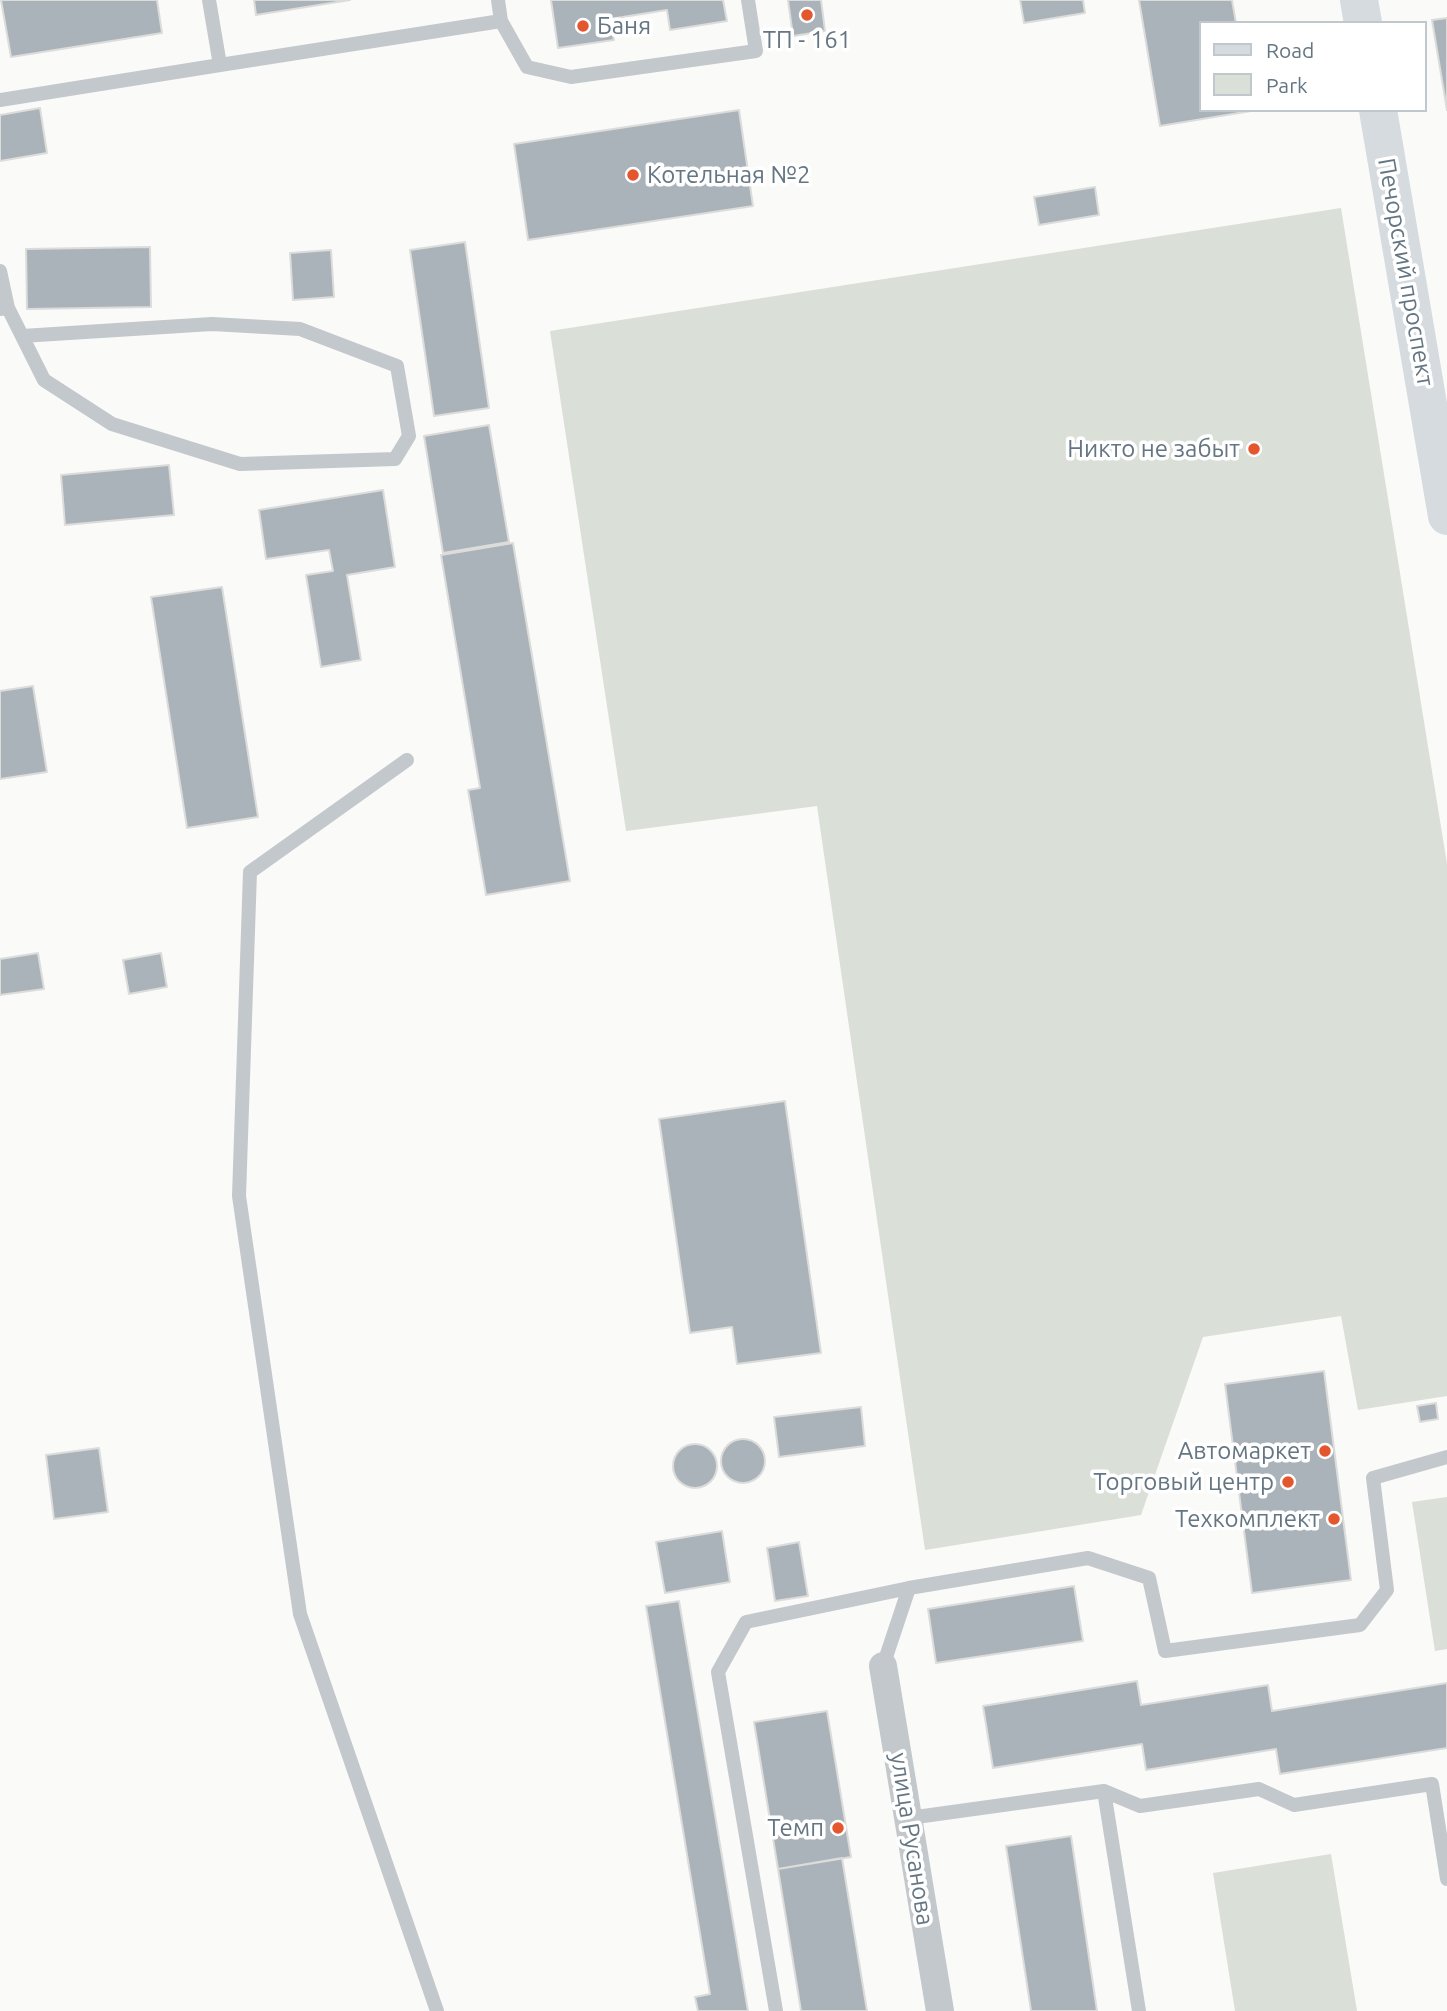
<!DOCTYPE html>
<meta charset="utf-8">
<style>
body{margin:0}
#map{position:relative;width:1447px;height:2011px;overflow:hidden;background:#fafaf8;font-family:Ubuntu,sans-serif}
canvas{display:block}
.legend{position:absolute;left:1199px;top:21px;width:228px;height:91px;box-sizing:border-box;background:#fff;border:2px solid #c1c8cd;margin:0;padding:9px 12px;list-style:none;font-size:21px;color:#657683}
.legend li{display:flex;align-items:center;gap:14px;height:35px}
.legend b{width:35px;border:2px solid #c1c8cd}
</style>
<div id="map">
<canvas width="1447" height="2011"></canvas>
<ul class="legend">
<li><b style="height:9px;background:#d6dbdf"></b>Road</li>
<li><b style="height:19px;background:#dadfd7"></b>Park</li>
</ul>
</div>
<script>
const ctx = document.querySelector('canvas').getContext('2d');
ctx.lineJoin = 'round';
function paint(path, color) {
  ctx.fillStyle = color;
  ctx.fill(path, 'evenodd');
}
function stroke(path, color, width, dash) {
  ctx.strokeStyle = color;
  ctx.lineWidth = width;
  ctx.lineCap = dash ? 'butt' : 'round';
  ctx.setLineDash(dash || []);
  ctx.stroke(path);
}
function label(font, color, halo, rows, align = 'center') {
  ctx.font = font + ' Ubuntu,sans-serif';
  ctx.lineWidth = 7;
  ctx.setLineDash([]);
  ctx.textBaseline = 'middle';
  ctx.strokeStyle = halo;
  ctx.fillStyle = color;
  for (const [text, x, y, turn = 0] of rows) {
    ctx.save();
    ctx.translate(x, y);
    ctx.rotate((+turn || 0) * Math.PI / 180);
    ctx.textAlign = isNaN(turn) ? turn : align;
    if (halo) ctx.strokeText(text, 0, 0);
    ctx.fillText(text, 0, 0);
    ctx.restore();
  }
}
paint(new Path2D(`
 M1341,208l106,656v532l-89,14 -17,-94 -138,21 -62,178 -216,35 -108,-744 -191,25 -76,-500z
 M1447,1497v152l-12,2 -23,-149z
 M1331,1854l26,157h-122l-22,-138z`), '#dadfd7');
const building = new Path2D(`
 M1,0h156l5,33 -151,24z
 M254,0h96l-94,15z
 M551,0h172l4,21 -57,9 -3,-20 -57,9 4,21 -56,8z
 M788,0h33l4,31 -32,5z
 M1020,0h63l2,13 -61,10z
 M1139,0h93l4,23h-36v87l51,1 -91,15z
 M1447,18v92l-15,-90z
 M40,108l7,45 -47,8v-46z
 M739,110l14,96 -225,34 -14,-96z
 M1095,187l4,28 -60,10 -5,-28z
 M465,242l24,166 -55,8 -24,-166z
 M150,247l1,60 -124,2 -1,-60z
 M331,250l3,47 -41,3 -3,-47z
 M489,425l20,117 -66,11 -19,-117z
 M169,465l5,50 -109,10 -4,-50z
 M383,490l12,77 -48,8 14,85 -40,7 -15,-92 27,-4 -4,-21 -63,9 -7,-49z
 M513,543l57,338 -84,14 -18,-105 12,-2 -39,-233z
 M222,587l36,230 -71,11 -36,-231z
 M33,686l14,86 -47,7v-88z
 M38,953l6,36 -44,6v-36z
 M161,953l6,34 -38,7 -6,-34z
 M785,1101l36,252 -84,11 -5,-37 -42,6 -31,-214z
 M1324,1371l27,209 -99,13 -27,-209z
 M1436,1403l2,16 -18,3 -3,-16z
 M861,1407l4,39 -86,11 -5,-40z
 M721 1461a22 22 0 1 1 44 0a22 22 0 1 1-44 0Z
 M673 1466a22 22 0 1 1 44 0a22 22 0 1 1-44 0Z
 M99,1448l9,64 -54,7 -8,-64z
 M722,1531l8,51 -65,11 -9,-51z
 M799,1542l9,54 -33,5 -8,-53z
 M1074,1586l9,55 -147,22 -8,-54z
 M679,1601l69,410h-50l-3,-14 15,-3 -64,-388z
 M1137,1681l4,24 127,-20 4,26 175,-28v65l-167,26 -4,-25 -130,21 -4,-26 -149,24 -10,-62z
 M827,1711l24,146 -73,12 -24,-147z
 M1071,1836l26,175h-66l-25,-165z
 M842,1858l25,153h-66l-23,-142z`);
paint(building, '#aab3b9');
stroke(building, '#dcdcda', 2);
stroke(new Path2D(`
 M209,0l11,65 281,-44 -3,-21
 M501,21l26,46 44,10 185,-26 -8,-51
 M0,100l220,-35
 M0,271l8,37 -8,1
 M8,308l36,72 68,44 128,40 155,-5 14,-23 -12,-70 -97,-37 -88,-5 -190,12
 M407,760l-157,112 -11,324 61,418 137,397
 M883,1666l26,-78 179,-30 61,20 16,73 195,-26 27,-35 -14,-112 74,-21
 M1104,1791l36,15 119,-17 35,16 138,-21 15,95
 M909,1818l195,-27 35,220
 M776,2011l-58,-339 28,-50 163,-34`), '#c3c8cc', 14);
stroke(new Path2D(`
 M883,1666l57,345`), '#c3c8cc', 28);
stroke(new Path2D(`
 M1359,0l4,23
 M1378,110l69,406`), '#d6dbdf', 38);
for (const [x, y, r, color] of [
 [807,15,7,"#e4572e"],
 [583,26,7,"#e4572e"],
 [633,175,7,"#e4572e"],
 [1254,449,7,"#e4572e"],
 [1325,1451,7,"#e4572e"],
 [1288,1482,7,"#e4572e"],
 [1334,1519,7,"#e4572e"],
 [838,1828,7,"#e4572e"]
]) {
  const dot = new Path2D();
  dot.arc(x, y, r, 0, 2 * Math.PI);
  ctx.fillStyle = color;
  ctx.fill(dot);
  stroke(dot, '#fff', 2.5);
}
label('24px', '#657683', '#fff', [
 ["Баня",597,26,"left"],
 ["ТП - 161",807,40,"center"],
 ["Котельная №2",647,175,"left"],
 ["Никто не забыт",1240,449],
 ["Автомаркет",1311,1451],
 ["Торговый центр",1274,1482],
 ["Техкомплект",1320,1519],
 ["Темп",824,1828]
], 'right');
label('24px', '#657683', '#fff', [
 ["Печорский проспект",1406,272,80],
 ["улица Русанова",912,1839,81]
]);
</script>
